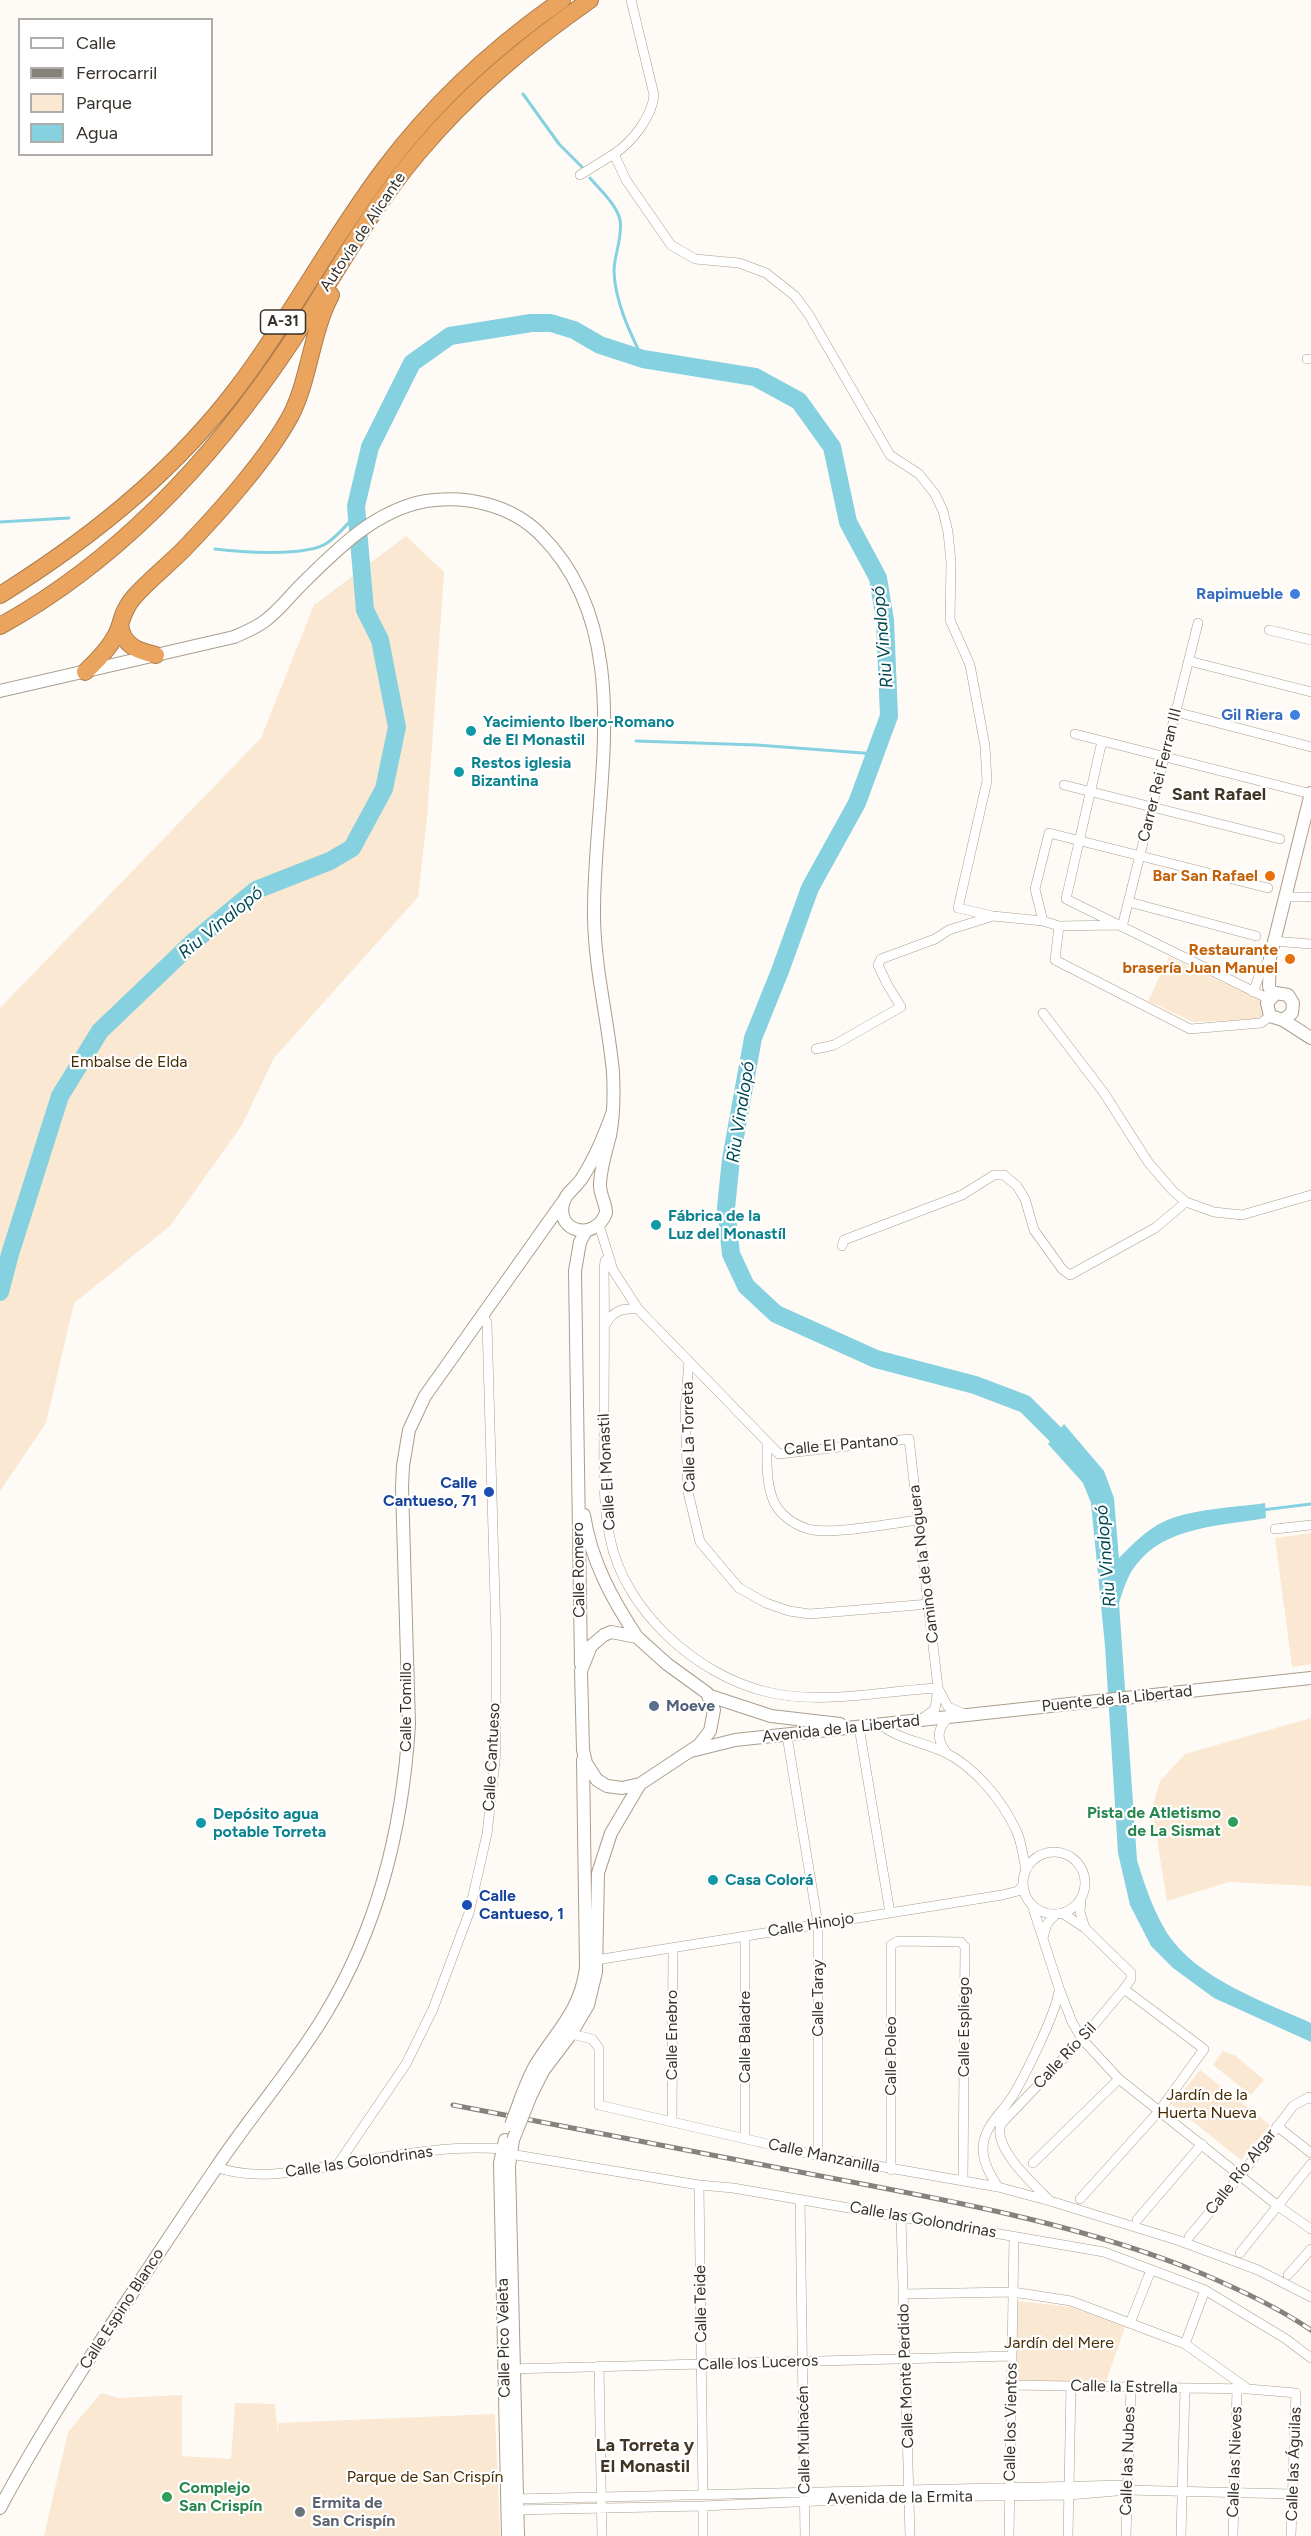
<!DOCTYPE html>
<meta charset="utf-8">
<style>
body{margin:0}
#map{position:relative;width:1311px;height:2536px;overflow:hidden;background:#fefbf7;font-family:Figtree,sans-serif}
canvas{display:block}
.legend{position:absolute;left:18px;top:18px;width:195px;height:138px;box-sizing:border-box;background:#fff;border:2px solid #afadaa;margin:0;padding:8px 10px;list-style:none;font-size:18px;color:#37312a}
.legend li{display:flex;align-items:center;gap:12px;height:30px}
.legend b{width:30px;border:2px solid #afadaa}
</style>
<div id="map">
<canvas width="1311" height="2536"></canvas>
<ul class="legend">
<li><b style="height:8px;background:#fff"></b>Calle</li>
<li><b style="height:8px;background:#85817b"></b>Ferrocarril</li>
<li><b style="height:16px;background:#fae8d2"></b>Parque</li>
<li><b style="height:16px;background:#85d1df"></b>Agua</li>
</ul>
</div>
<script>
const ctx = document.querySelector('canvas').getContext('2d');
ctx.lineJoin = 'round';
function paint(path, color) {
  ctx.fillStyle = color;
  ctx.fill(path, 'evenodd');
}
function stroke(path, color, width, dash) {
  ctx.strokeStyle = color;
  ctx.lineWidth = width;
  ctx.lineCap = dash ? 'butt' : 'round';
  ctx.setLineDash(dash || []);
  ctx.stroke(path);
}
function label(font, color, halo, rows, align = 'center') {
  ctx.font = font + ' Figtree,sans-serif';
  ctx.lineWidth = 4.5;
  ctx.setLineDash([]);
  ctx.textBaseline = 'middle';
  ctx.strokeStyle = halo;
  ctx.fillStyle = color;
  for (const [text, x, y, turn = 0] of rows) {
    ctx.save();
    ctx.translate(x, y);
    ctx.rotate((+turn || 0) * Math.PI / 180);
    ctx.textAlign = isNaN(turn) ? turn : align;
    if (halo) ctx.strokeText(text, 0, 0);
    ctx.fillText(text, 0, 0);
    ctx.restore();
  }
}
paint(new Path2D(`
 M406,536l38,36 -17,246 -9,79 -144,161 -32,67 -72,101 -96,77 -28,120 -46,68v-483l261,-270 53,-133z
 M1169,957l93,44 -1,9 3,5 -7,4 -64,3 -45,-21z
 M1311,1533v131l-19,3 -17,-129z
 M1311,1718v168l-82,-4 -62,19 -15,-92 8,-28 25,-27z
 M1223,2051l13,5 28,24 -13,15 -38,-30z
 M1200,2070l70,55 -29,35 -69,-55z
 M1018,2301l53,6 54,20 -19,55 -90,-2z
 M101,2393l18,5 63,-3v61l49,3 4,-56 40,1 3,33v-14l217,-9 5,122h-456l24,-104z`), '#fae8d2');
paint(new Path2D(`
 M1064,1424l40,47 10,27 5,60c13,-13 27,-28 44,-36 30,-14 70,-14 102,-19l1,15c-44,8 -101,8 -130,47 -9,11 -13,26 -17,38l18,257c8,26 16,50 30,73 30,46 96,68 144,90v19l-97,-44 -41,-30 -22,-22 -21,-41 -12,-52 -13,-207 -14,-143 -8,-20 -35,-39z`), '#85d1df');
stroke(new Path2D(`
 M523,94l36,50 23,23
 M590,178c10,12 27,27 30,42 3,17 -6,35 -6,51 1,31 16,62 29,88
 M0,522l69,-4
 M215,549c24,3 92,8 112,-6 11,-7 20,-19 30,-29
 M636,741l121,4 119,9
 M1262,1510l49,-6`), '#85d1df', 3);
stroke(new Path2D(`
 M0,1292l10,-38 50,-158 40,-65 92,-88 64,-53 74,-29 22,-13 32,-59 13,-62 -17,-87 -15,-30 -9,-104 14,-59 42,-84 38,-27 81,-13h20l23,7 26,15 43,14 112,18 44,24 33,46 16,75 30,56 7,42 4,96 -32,87 -47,85 -30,83 -27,67 -22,121 -5,49 5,46 15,32 30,28 100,45 99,26 50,19 47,47`), '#85d1df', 18);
const street = new Path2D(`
 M631,0l23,95c-2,22 -22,47 -40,59l12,26 45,65 24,14 44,4 27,10 29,23 14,19 81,140 29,19 16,20 8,17 5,21 3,30 -1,58 20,45 15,81 2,35 -29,127 35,8 50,5 16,5 59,-1
 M580,175l34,-21
 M1307,359h4
 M1269,630l42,10
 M1189,661l122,31
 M1176,712l135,35
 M1075,734l236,60
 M1102,741l-36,158 203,100
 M1064,785l216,54
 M1285,897h26
 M1129,902l127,34
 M1043,921l-8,-32 14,-56 219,55
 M1059,926l-4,34 135,69 71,-6 9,-7
 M1122,927l76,-304
 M1273,941l38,3
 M1253,992l8,-21 9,-13
 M1043,1013l61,80 44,69 25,29 13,11 28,10 28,3 69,-20
 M816,1049l18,-4 67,-38 -14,-23 -9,-19 3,-6 54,-20 14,-9 44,-14
 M599,1225l14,45 25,39 141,145 130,-15 29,249 -3,21 -12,9
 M842,1246l2,-6 118,-45 32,-20h10l13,11 8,13 9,31 28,39 8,6 85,-47 31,-26
 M609,1257l-4,4 -1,9c1,52 0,103 0,154 0,37 -2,77 6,114 14,72 86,137 157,154 56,13 115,-1 171,-4
 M606,1324c7,-14 18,-16 32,-15
 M689,1361l-4,50 3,81 12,50 39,46 27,15 23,8 21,3 119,-10
 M767,1442c0,17 -1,38 5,55 5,17 24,30 41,33 26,4 79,-7 106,-10
 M1275,1529l36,-4
 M939,1690l9,17 17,7
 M880,1724c17,15 43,18 64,28 30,14 58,48 72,78 6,12 7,27 10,40
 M859,1727l31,186
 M787,1736l31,188v231
 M946,1752c-10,-14 -9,-23 3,-35
 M1023 1883a31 31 0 1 1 62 0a31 31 0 1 1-62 0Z
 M1081,1899l-1,13 5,16
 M1032,1905l27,83 13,34 10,17 37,40 159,127 33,23
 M1043,1938l4,-14 9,-10
 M596,1960l406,-65 16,-4 5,-6
 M571,2034l21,5 7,9v57l216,50 183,32 52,14 127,39 81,30 53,27
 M672,2122l1,-174
 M1277,2126l34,27
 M745,2139v-203
 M510,2154l189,31 34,3 371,64 101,38 81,49 25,19
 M1033,2163l86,-84
 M338,2164l68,-100 27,-55 36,-96 18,-79 9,-82v-117l-9,-312 -4,-8
 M216,2167c41,15 89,3 131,-4 51,-8 103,-18 155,-14
 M891,2170v-225l7,-4 63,1 4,5 -2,234
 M699,2185l4,310
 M998,2187c-7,-11 -15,-24 -15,-38 0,-22 18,-35 29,-52 13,-21 44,-84 47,-106
 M800,2199l5,337
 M1080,2199l80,-89 44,-61 -80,-60
 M1049,2200c-16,-16 -57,-53 -48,-76l81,-85 42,-50 7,-10v-6l-46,-45 -23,-15
 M901,2217l9,319
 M1137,2220l65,-76
 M1189,2237l52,-62 52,-69 16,-9 2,2
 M1240,2253l71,-89
 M1288,2275l23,-26
 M903,2294l110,-2 58,9 114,43 63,45 -236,-4
 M1130,2323l21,-53
 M1185,2344l20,-54
 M599,2366l3,170
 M510,2369l502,-13
 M1248,2389l48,4 -5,143
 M512,2499l616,-14
 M703,2506v30
 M512,2510l191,-4 206,-9 160,-2 59,-5 164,4
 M1009,2536l5,-300
 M1068,2536l3,-150
 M1126,2536l5,-149
 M1181,2536l4,-148
 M1233,2536l4,-147`);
const secondary = new Path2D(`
 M0,691l234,-54c9,-4 19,-8 28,-14 15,-10 26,-25 38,-37 36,-36 75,-76 126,-85 41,-6 85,4 114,33 101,100 52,260 54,384 1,52 14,102 19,154 1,20 1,43 -3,64 -4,15 -9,30 -10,47 -1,11 6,19 6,30 -11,29 -50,19 -43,-9 2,-11 13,-16 19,-26 13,-20 23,-44 31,-67
 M1272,996l-3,-10 1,-28 41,-165
 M1283,1020l9,-7 1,-10 -5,-8 -12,-2 -9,10 3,13 13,4 28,18
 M584,1515c7,46 28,84 53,122
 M611,1632l26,5 30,27 40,29 7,17 -4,21 -11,14 -59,39 -18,4 -15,-2 -10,-6 -11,-17 -3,-13 -2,-79 10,-25 13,-11z
 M581,1664l-6,-393 5,-29 6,-11
 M710,1696l61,20 69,8
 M691,1751l44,-11 576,-62
 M522,2095c4,-10 8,-20 13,-29 22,-36 45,-54 51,-98l-3,-208
 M531,2095l12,-24 28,-37 17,-29 8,-33 2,-99 13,-40 29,-49
 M505,2140l-5,23 8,373
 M513,2140l-4,26 9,370
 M0,2508c30,-57 63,-109 98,-163 39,-59 78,-119 118,-177 35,-53 78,-101 110,-155 53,-88 77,-188 83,-289l-7,-237 1,-21 6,-36 16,-34 137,-193`);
const highway = new Path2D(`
 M0,595c90,-56 174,-123 238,-208 53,-70 94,-149 147,-219 49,-65 111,-122 177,-168
 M120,625c3,21 18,26 36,30
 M0,626c120,-66 217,-172 292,-285 41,-63 77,-130 126,-188 50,-60 108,-108 172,-153
 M85,672c13,-12 30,-29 35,-47 3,-11 6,-19 14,-28 15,-17 33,-31 49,-47 35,-36 85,-92 108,-135 19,-38 20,-82 40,-120`);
stroke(street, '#ab9d8b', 10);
stroke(secondary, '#ab9d8b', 14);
stroke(highway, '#ab7c4c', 18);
stroke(street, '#fff', 9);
stroke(secondary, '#fff', 12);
stroke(highway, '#eaa45e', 16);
const rail = new Path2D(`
 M453,2105c126,24 252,49 378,73 126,24 253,47 372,96 37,16 74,33 108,56`);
stroke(rail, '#85817b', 5);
stroke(rail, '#fff', 3, [9]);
const secondaryBridge = new Path2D(`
 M511,2125l11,-30
 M513,2140l18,-45`);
stroke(secondaryBridge, '#ab9d8b', 14, []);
stroke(secondaryBridge, '#fff', 12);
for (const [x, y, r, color] of [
 [1295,594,6,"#3f7fe0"],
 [1295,715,6,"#3f7fe0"],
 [471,731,6,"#0f9aa8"],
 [459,772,6,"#0f9aa8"],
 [1270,876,6,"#e8710a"],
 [1290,959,6,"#e8710a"],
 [656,1225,6,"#0f9aa8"],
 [489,1492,6,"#1a4fb4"],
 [654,1706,6,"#5c6f8a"],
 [1233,1822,6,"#2e9e5b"],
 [201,1823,6,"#0f9aa8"],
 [713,1880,6,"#0f9aa8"],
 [467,1905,6,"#1a4fb4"],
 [167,2497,6,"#2e9e5b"],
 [300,2512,6,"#6b7280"]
]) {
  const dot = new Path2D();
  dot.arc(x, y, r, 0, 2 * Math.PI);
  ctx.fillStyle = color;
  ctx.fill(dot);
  stroke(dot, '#fff', 2);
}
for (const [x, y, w] of [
 [283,322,45]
]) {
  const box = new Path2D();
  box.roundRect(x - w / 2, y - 12, w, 24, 4.5);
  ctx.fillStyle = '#fff';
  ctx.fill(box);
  stroke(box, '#37312a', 1.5);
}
label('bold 15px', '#37312a', null, [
 ["A-31",283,322]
]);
label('16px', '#37312a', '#fff', [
 ["Autovía de Alicante",363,232,-56],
 ["Carrer Rei Ferran III",1160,775,-76],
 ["Calle La Torreta",689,1437,-91],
 ["Calle El Pantano",841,1445,-5],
 ["Calle El Monastil",607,1472,-93],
 ["Camino de la Noguera",924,1564,-97],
 ["Calle Romero",579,1570,-91],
 ["Puente de la Libertad",1117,1699,-6],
 ["Calle Tomillo",406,1707,-90],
 ["Avenida de la Libertad",841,1729,-6],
 ["Calle Cantueso",492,1757,-87],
 ["Calle Hinojo",811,1925,-9],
 ["Calle Taray",818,1998,-90],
 ["Calle Espliego",964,2027,-90],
 ["Calle Enebro",672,2035,-90],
 ["Calle Baladre",745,2037,-90],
 ["Calle Poleo",891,2056,-90],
 ["Calle Río Sil",1065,2056,-47],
 ["Calle Manzanilla",824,2156,12],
 ["Calle las Golondrinas",359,2162,-8],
 ["Calle Río Algar",1241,2172,-52],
 ["Calle las Golondrinas",923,2220,10],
 ["Calle Teide",701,2304,-91],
 ["Calle Espino Blanco",122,2309,-57],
 ["Calle Pico Veleta",504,2338,-91],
 ["Calle los Luceros",758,2363,-2],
 ["Calle Monte Perdido",906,2376,-92],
 ["Calle la Estrella",1124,2387,1],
 ["Calle los Vientos",1011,2422,-89],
 ["Calle Mulhacén",804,2440,-91],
 ["Calle las Nubes",1128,2461,-88],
 ["Calle las Nieves",1235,2462,-88],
 ["Calle las Águilas",1294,2464,-88],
 ["Avenida de la Ermita",900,2498,-1]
]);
label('bold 16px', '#366cbe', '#fff', [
 ["Rapimueble",1283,594],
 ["Gil Riera",1283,715]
], 'right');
label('bold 16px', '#0d838f', '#fff', [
 ["Yacimiento Ibero-Romano",483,722],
 ["de El Monastil",483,740],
 ["Restos iglesia",471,763],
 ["Bizantina",471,781],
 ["Fábrica de la",668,1216],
 ["Luz del Monastíl",668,1234],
 ["Depósito agua",213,1814],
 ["potable Torreta",213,1832],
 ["Casa Colorá",725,1880]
], 'left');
label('bold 16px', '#c56008', '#fff', [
 ["Bar San Rafael",1258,876],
 ["Restaurante",1278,950],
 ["brasería Juan Manuel",1278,968]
], 'right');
label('16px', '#462c03', '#fff', [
 ["Embalse de Elda",129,1062],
 ["Jardín de la",1207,2095],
 ["Huerta Nueva",1207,2113],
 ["Jardín del Mere",1059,2343],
 ["Parque de San Crispín",425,2477]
]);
label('bold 16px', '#164399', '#fff', [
 ["Calle",477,1483],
 ["Cantueso, 71",477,1501],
 ["Calle",479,1896,"left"],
 ["Cantueso, 1",479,1914,"left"]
], 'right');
label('bold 16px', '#4e5e75', '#fff', [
 ["Moeve",666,1706]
], 'left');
label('bold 16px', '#27864d', '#fff', [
 ["Pista de Atletismo",1221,1813],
 ["de La Sismat",1221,1831],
 ["Complejo",179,2488,"left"],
 ["San Crispín",179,2506,"left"]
], 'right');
label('bold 16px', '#5b616d', '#fff', [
 ["Ermita de",312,2503],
 ["San Crispín",312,2521]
], 'left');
label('italic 18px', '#014a54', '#fff', [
 ["Riu Vinalopó",883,637,-95],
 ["Riu Vinalopó",221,923,-39],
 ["Riu Vinalopó",741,1112,-81],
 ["Riu Vinalopó",1106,1556,-95]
]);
label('bold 18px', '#403425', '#fff', [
 ["Sant Rafael",1219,795],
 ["La Torreta y",645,2446],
 ["El Monastil",645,2467]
]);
</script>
